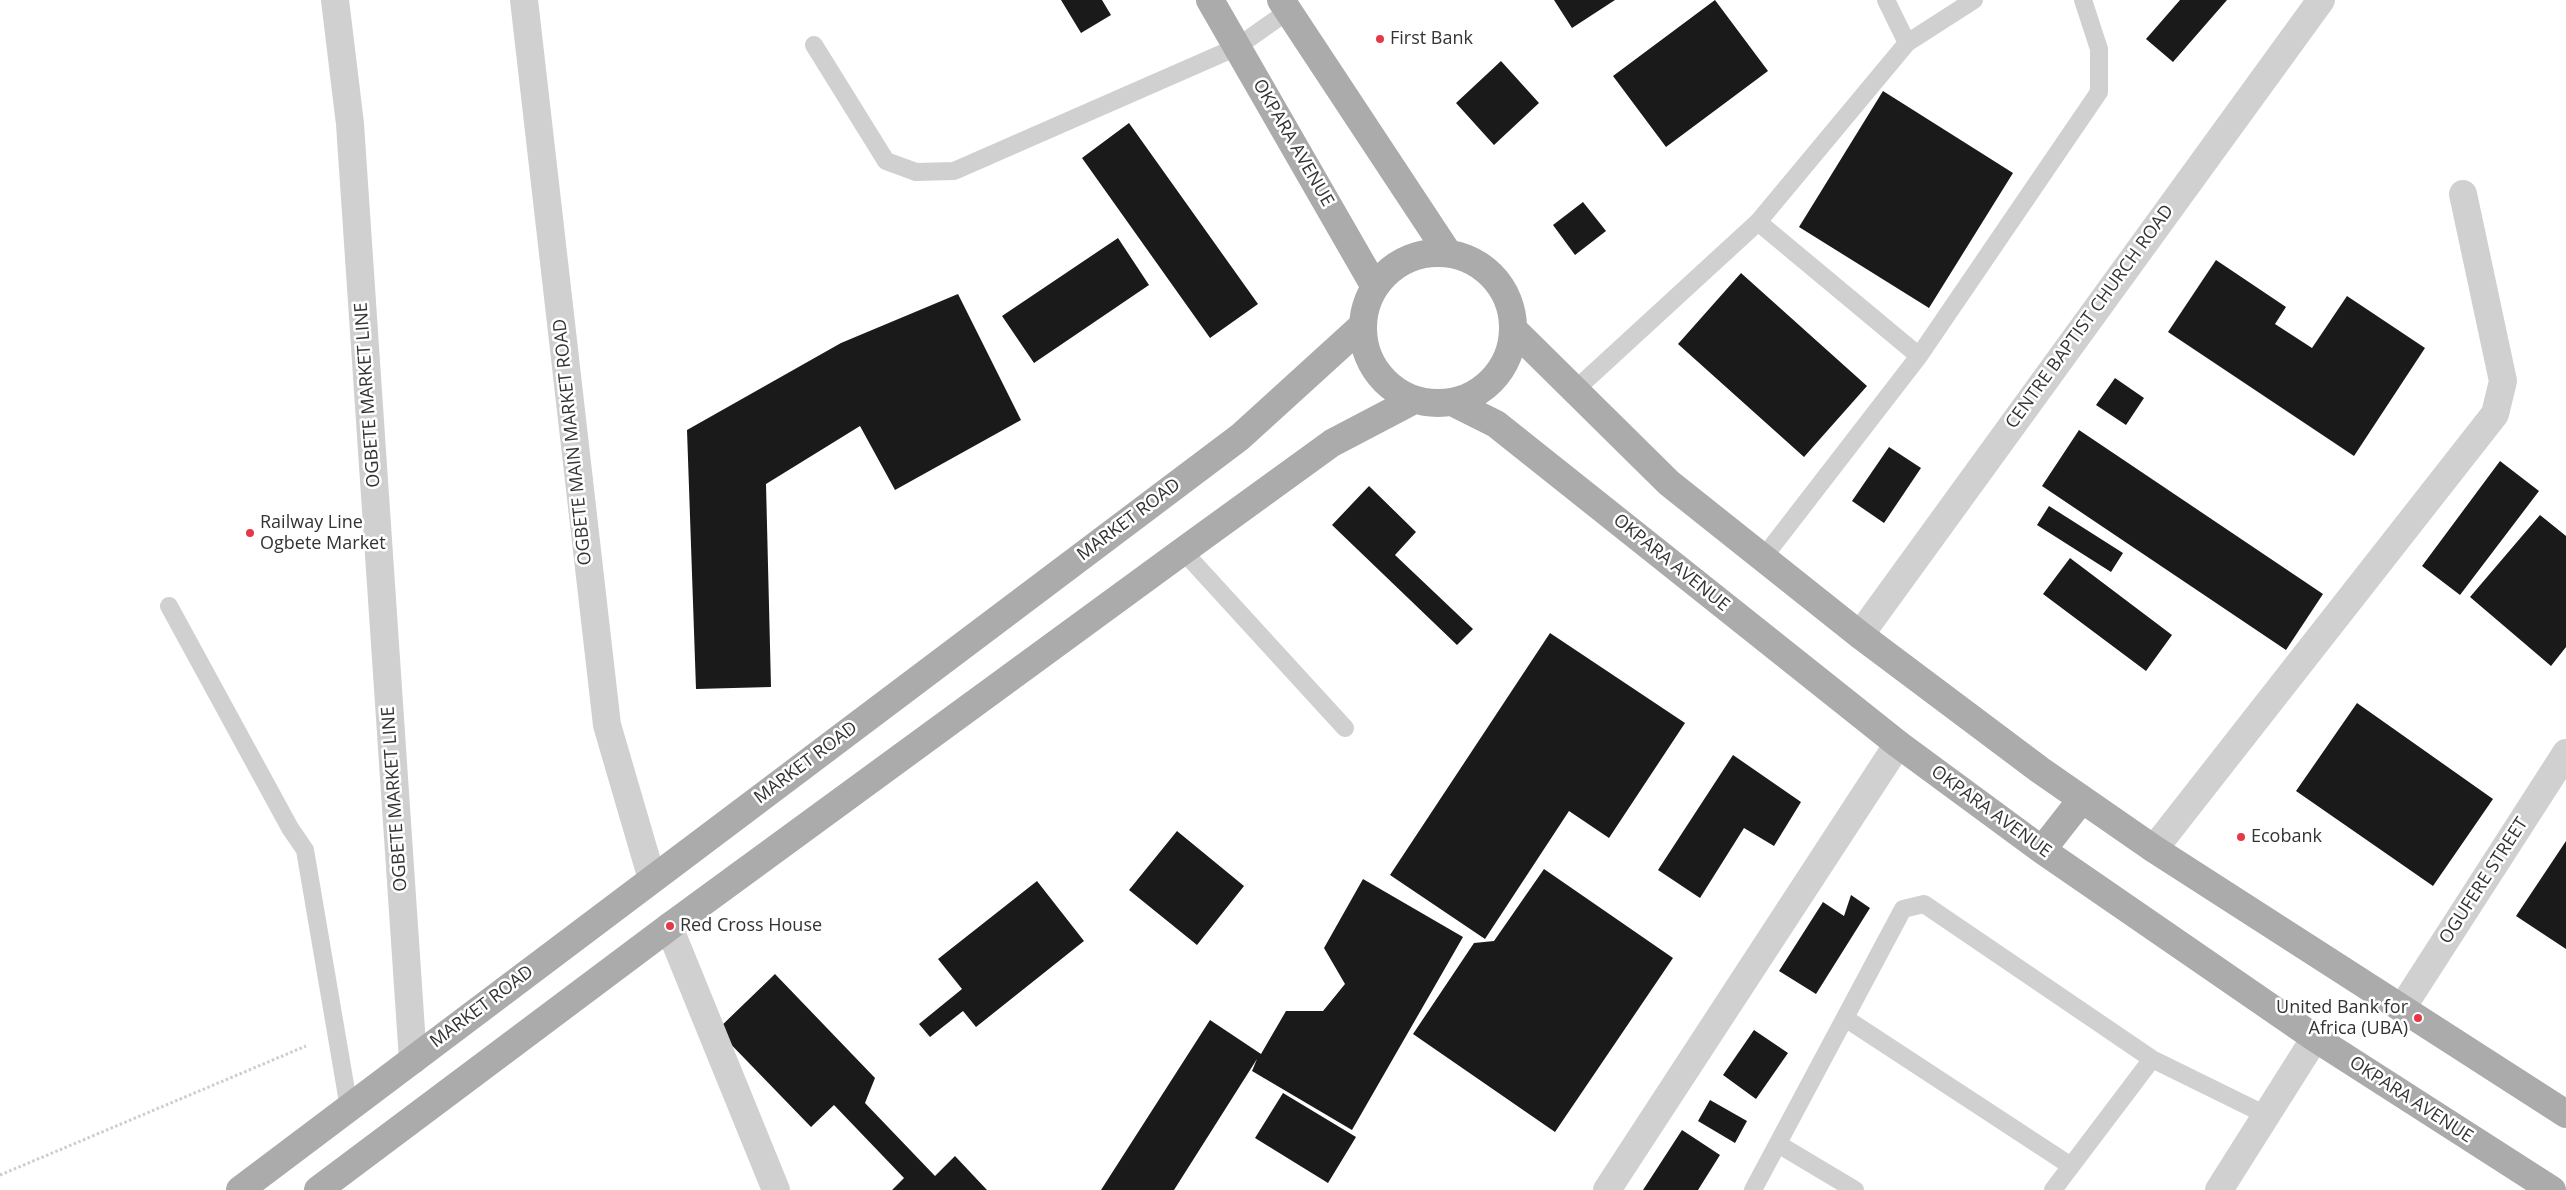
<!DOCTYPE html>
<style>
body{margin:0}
canvas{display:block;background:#fff}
</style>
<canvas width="2566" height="1190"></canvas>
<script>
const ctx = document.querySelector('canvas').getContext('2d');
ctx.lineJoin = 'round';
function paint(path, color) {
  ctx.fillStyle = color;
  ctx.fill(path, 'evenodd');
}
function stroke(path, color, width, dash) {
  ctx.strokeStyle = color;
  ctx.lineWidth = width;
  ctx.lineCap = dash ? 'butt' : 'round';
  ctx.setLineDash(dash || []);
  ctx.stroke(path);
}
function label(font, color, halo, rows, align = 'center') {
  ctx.font = font + ' "Open Sans",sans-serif';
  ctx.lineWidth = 5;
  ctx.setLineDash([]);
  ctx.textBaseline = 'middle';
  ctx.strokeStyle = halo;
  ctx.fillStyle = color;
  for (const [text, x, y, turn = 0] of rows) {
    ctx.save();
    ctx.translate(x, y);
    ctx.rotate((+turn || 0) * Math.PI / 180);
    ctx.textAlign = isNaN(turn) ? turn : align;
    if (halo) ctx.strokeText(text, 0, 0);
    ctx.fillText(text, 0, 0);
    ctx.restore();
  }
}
paint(new Path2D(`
 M1061,0h41l9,15 -30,18z
 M1554,0h61l-43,28z
 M1715,0l53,71 -102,76 -53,-71z
 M2180,0h47l-54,62 -27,-23z
 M1501,61l38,42 -45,42 -38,-42z
 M1883,91l130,82 -84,135 -130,-81z
 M1129,123l129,181 -48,34 -128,-180z
 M1583,202l23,29 -31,24 -22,-30z
 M1118,238l31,47 -115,78 -32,-47z
 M2216,260l70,47 -11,17 37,24 35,-52 78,52 -71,108 -186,-124z
 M1741,273l126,113 -63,71 -126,-113z
 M958,294l63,126 -126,70 -35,-64 -94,58 5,203 -75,2 -9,-259 154,-87z
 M2115,378l29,20 -18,27 -30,-20z
 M2079,430l244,164 -37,56 -244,-164z
 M1889,447l32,21 -37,55 -32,-22z
 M2500,461l39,30 -79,104 -38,-29z
 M1369,486l47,46 -21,23 78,74 -16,16 -125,-120z
 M2049,506l74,47 -12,19 -74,-47z
 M2540,515l26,21v111l-15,19 -81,-69z
 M2070,558l102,77 -26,36 -103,-77z
 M1550,633l135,90 -76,115 -40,-27 -84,128 -95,-64z
 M2357,703l136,96 -60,87 -137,-95z
 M1733,755l68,47 -27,44 -30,-18 -44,70 -42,-28z
 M1177,831l67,55 -47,59 -68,-55z
 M2566,841v108l-50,-33z
 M1544,869l129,89 -118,174 -142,-98 61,-91 20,-2z
 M1363,879l100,58 -111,193 -100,-59 5,-12 -83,131h-73l109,-170 51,34 25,-43h37l22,-27 -21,-36z
 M1037,881l47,60 -108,86 -13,-16 -33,26 -11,-13 43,-35 -24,-30z
 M1851,895l19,13 -54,86 -37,-23 44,-69 21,14z
 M775,974l100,104 -10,25 70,73 20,-20 32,34h-95l12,-12 -70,-73 -23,22 -94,-97z
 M1754,1030l34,23 -32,46 -33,-24z
 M1283,1093l73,44 -28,46 -73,-45z
 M1710,1100l37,21 -12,22 -37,-22z
 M1682,1130l38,25 -22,35h-55z`), '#1a1a1a');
stroke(new Path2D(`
 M0,1175l306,-129`), '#cdcdcd', 3, [2.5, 2.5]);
stroke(new Path2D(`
 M1886,0l21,43
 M814,45l72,116 30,11 38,-1 283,-124 51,-36
 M1758,222l161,134
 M1575,390l183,-168 149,-179 67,-43
 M1183,551l162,177
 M1763,558l156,-202 180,-264v-43l-16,-49
 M169,606l121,222 15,22 44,258
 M1845,1018l226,148
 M1778,1144l77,46
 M1753,1190l150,-281 21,-5 228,155 114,56
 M2053,1190l99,-131`), '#d0d0d0', 18);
stroke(new Path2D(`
 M335,0l15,124 63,936
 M1860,635l461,-635
 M2154,849l341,-435 8,-33 -40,-187
 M669,927l107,263
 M2402,1008l164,-255
 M1607,1190l291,-446
 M2219,1190l96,-152`), '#d0d0d0', 28);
stroke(new Path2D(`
 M524,0l83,725 45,154`), '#d0d0d0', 28);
stroke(new Path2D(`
 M1210,0l165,287
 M1281,0l167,253
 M1363 328a75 75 0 1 1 150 0a75 75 0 1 1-150 0Z
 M1513,329l156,154 191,152 180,135 114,79 412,265
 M1452,402l44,22 402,320 144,106 273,188 237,152
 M2042,850l40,-51
 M240,1190l1000,-753 122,-111
 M318,1190l351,-263 514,-376 149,-108 82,-43`), '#ababab', 28);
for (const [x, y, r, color] of [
 [1380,39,5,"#e63946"],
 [250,533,5,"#e63946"],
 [2241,837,5,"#e63946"],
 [670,926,5,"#e63946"],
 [2418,1018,5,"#e63946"]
]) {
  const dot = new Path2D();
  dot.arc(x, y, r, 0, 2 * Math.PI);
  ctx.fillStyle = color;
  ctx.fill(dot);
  stroke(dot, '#fff', 2);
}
label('18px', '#333', '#fff', [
 ["First Bank",1390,39],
 ["Railway Line",260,523],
 ["Ogbete Market",260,544],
 ["Ecobank",2251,837],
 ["Red Cross House",680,926],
 ["United Bank for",2408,1008,"right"],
 ["Africa (UBA)",2408,1029,"right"]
], 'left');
label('18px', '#333', '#fff', [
 ["OKPARA AVENUE",1293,143,60],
 ["CENTRE BAPTIST CHURCH ROAD",2090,317,-54],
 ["OGBETE MARKET LINE",368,395,-94],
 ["OGBETE MAIN MARKET ROAD",573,442,-96],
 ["MARKET ROAD",1129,520,-37],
 ["OKPARA AVENUE",1671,563,39],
 ["MARKET ROAD",806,763,-37],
 ["OGBETE MARKET LINE",395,799,-94],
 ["OKPARA AVENUE",1991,812,36],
 ["OGUFERE STREET",2484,881,-57],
 ["MARKET ROAD",482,1007,-37],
 ["OKPARA AVENUE",2411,1100,33]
]);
</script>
